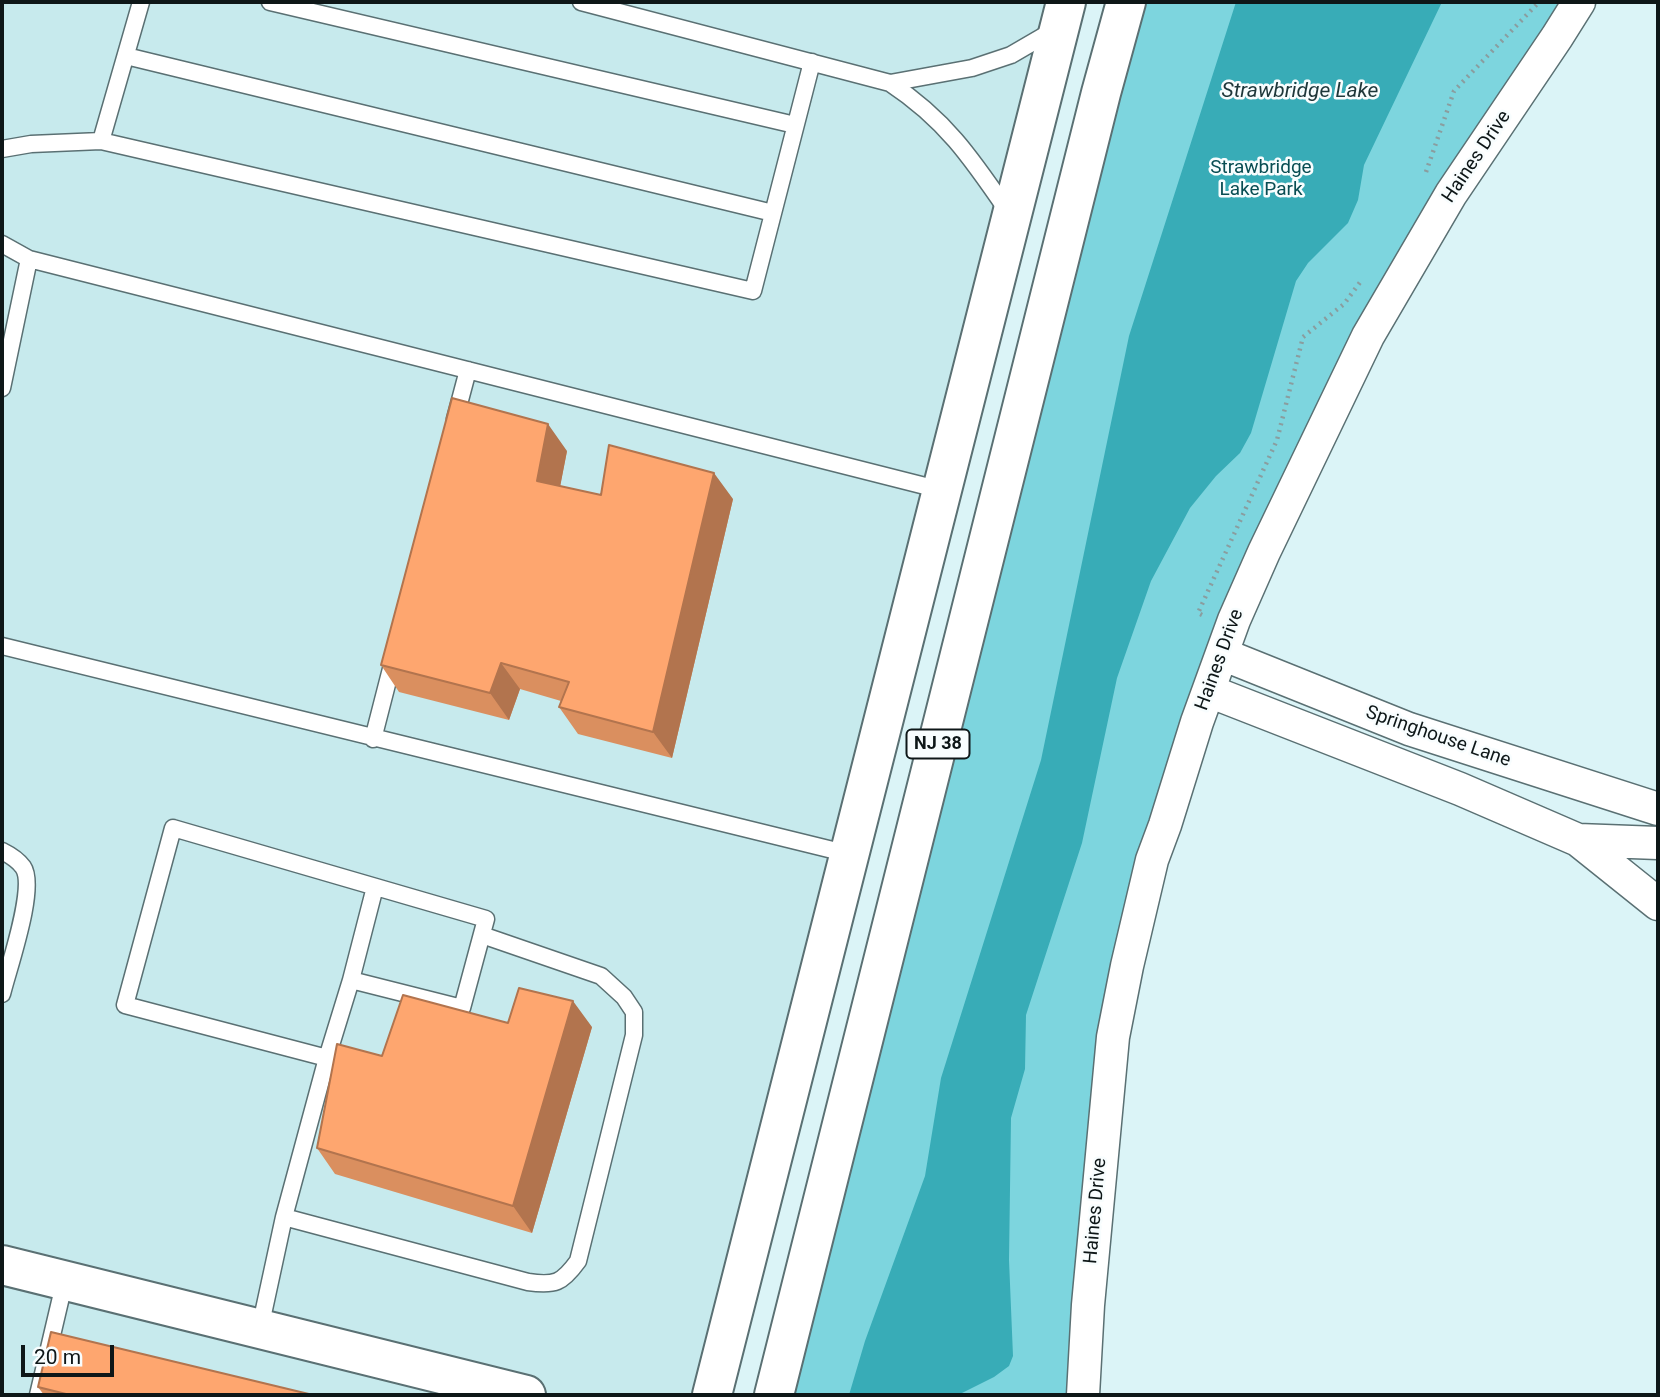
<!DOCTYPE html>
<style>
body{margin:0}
#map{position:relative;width:1660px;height:1397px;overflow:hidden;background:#dbf4f7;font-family:Roboto,sans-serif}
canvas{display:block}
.frame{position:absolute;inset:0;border:4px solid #0e1718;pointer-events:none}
.scale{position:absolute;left:21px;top:1345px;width:93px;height:32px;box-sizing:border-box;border:4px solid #0e1718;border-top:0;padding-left:9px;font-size:21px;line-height:24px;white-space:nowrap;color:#0e1718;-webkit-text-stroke:5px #f8fdfe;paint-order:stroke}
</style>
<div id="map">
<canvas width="1660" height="1397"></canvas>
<div class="frame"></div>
<div class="scale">20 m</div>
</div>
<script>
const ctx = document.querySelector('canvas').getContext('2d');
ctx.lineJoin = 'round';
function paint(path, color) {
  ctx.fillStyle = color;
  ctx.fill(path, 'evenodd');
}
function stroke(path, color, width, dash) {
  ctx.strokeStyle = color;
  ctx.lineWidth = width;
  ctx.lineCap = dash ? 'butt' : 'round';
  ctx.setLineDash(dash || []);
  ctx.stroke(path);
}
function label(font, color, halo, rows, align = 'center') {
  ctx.font = font + ' Roboto,sans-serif';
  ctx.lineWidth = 5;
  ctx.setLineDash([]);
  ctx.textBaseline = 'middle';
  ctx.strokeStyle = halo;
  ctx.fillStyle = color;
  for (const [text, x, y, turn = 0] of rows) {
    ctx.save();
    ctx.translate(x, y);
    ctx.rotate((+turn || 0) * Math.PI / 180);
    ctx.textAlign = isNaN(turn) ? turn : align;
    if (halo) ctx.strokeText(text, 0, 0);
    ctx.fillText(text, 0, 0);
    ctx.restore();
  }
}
paint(new Path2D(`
 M2,2h1064l-354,1393h-710z`), '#c7eaed');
paint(new Path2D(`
 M1126,2h452l-127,192 -242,497 -82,275 -36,429h-317z`), '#7dd5de');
paint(new Path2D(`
 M1236,2h206l-78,163 -6,35 -10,23 -40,40 -12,18 -45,152 -11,20 -24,23 -26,32 -39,73 -34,97 -35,165 -56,172 -1,54 -14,49 -2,142 4,96 -4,10 -15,11 -36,18h-109l16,-54 60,-165 16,-98 100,-318 88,-424z`), '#38acb7');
const lane = new Path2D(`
 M141,2l-40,139 652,150 59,-229
 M270,2l525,123
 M581,2l309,81
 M126,56l647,157
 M2,149l29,-5 70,-3
 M1009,213c-37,-54 -63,-93 -119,-130l82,-15 39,-13 43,-25
 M2,244l27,15 912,231
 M2,388l27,-129
 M455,419l13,-49
 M2,646l847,208
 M373,739l21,-82
 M2,851c8,4 16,9 21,16 14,20 -15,102 -21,127
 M351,980l24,-93
 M284,1217l244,65c27,4 34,1 50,-21l56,-226v-23l-10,-15 -23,-21 -119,-41
 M260,1328l24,-111 43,-159 -202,-53 48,-177 313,91 -24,89 -111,-28 -24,78
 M38,1395l27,-115`);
const street = new Path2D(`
 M1222,654l187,75 249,80
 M1209,691l251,98 118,51 80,64
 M1578,840l80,3
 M1083,1395l5,-90 25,-268 14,-71 25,-106 13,-35 32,-103 37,-102 30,-68 104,-216 83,-142 106,-157 22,-35`);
const secondary = new Path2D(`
 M2,1265l524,130`);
const highway = new Path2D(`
 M712,1395l354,-1393
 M774,1395l327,-1302 25,-91`);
stroke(lane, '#5a7073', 19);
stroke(street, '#5a7073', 35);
stroke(secondary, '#5a7073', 42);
stroke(highway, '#5a7073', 42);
stroke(new Path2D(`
 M1426,172l28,-81 85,-89
 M1202,615l-4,-2 79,-173 26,-103 41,-33 17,-23`), '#8a9d9f', 4.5, [2, 5]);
stroke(lane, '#fff', 16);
stroke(street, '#fff', 32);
stroke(secondary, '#fff', 38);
stroke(highway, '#fff', 38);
paint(new Path2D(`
 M567,451l-7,35 41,9 132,4 -61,259 -94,-24 -19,-27 2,-6 -41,-12 -11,31 -110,-28 -18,-27z
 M508,1023l84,4 -60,206 -197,-59 -18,-26 65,-92z
 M38,1387l275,8h-269z`), '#da8f5f');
paint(new Path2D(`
 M548,424l19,27 -11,57 -19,-27z
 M714,473l19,26 -61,259 -19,-26z
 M501,663l19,26 -11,31 -19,-27z
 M573,1001l19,26 -60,206 -19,-27z`), '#b2744e');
const building = new Path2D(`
 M452,398l96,26 -11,57 64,14 8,-50 105,28 -61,259 -94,-25 10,-25 -68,-19 -11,30 -109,-28z
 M519,988l54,13 -60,205 -196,-58 20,-104 45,12 21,-61 105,28z
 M51,1332l262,63h-243l-32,-8z`);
paint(building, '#fea66f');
stroke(building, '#b2744e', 2);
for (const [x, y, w] of [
 [938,744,63]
]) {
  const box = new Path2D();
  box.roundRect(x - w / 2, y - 14.5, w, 29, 5);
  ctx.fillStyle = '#f8fdfe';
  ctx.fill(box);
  stroke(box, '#0e1718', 2);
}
label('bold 18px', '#0e1718', null, [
 ["NJ 38",938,744]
]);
label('19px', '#0e1718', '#f8fdfe', [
 ["Haines Drive",1477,157,-56],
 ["Haines Drive",1220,660,-70],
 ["Springhouse Lane",1438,737,19],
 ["Haines Drive",1096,1211,-85]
]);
label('19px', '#084d53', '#f8fdfe', [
 ["Strawbridge",1261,168],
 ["Lake Park",1261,190]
]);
label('italic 21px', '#1e373a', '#f8fdfe', [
 ["Strawbridge Lake",1300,92]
]);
</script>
